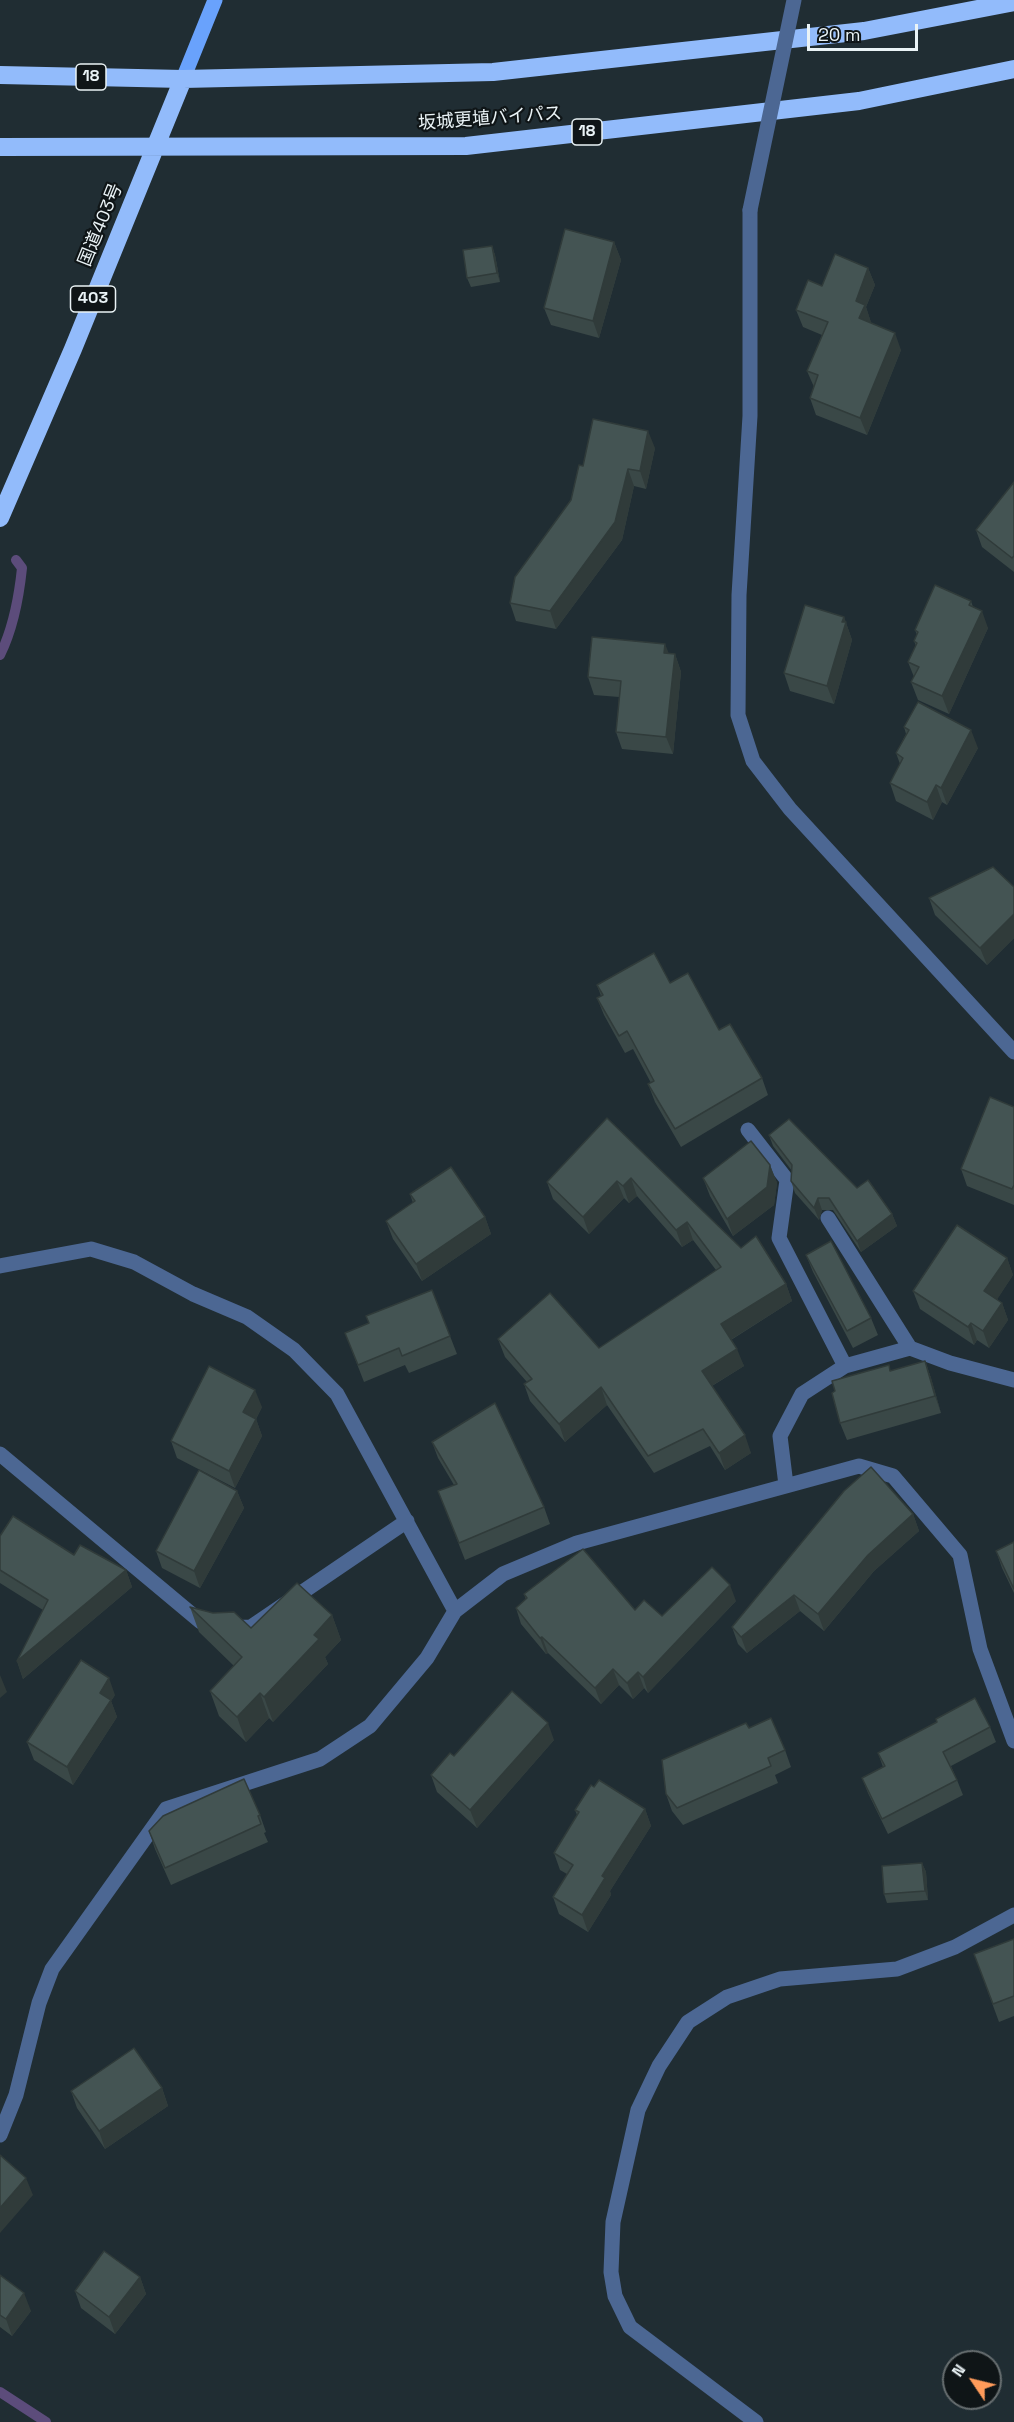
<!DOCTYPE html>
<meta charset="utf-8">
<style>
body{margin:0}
#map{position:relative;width:1014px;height:2422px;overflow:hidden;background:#202d33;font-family:"Space Grotesk",sans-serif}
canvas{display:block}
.north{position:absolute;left:942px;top:2350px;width:60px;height:60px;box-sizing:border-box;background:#0f1517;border:2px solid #676e70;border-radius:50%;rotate:305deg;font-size:16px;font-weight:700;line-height:24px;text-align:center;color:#eaf3f6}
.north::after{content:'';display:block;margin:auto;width:21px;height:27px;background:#ff9b5a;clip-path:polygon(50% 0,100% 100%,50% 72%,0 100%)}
.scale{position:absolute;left:807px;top:24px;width:111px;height:27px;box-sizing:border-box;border:3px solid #eaf3f6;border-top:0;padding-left:8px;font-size:18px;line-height:21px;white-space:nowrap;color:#eaf3f6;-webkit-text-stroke:4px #0f1517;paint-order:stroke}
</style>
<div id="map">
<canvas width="1014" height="2422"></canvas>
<div class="north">N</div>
<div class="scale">20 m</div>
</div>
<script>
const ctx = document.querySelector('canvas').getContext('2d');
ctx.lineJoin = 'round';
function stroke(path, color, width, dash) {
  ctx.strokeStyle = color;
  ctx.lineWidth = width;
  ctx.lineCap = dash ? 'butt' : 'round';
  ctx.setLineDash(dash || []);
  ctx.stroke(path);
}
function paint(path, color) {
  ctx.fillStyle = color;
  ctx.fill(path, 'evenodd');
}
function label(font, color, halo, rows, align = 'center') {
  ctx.font = font + ' "Space Grotesk","Noto Sans JP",sans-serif';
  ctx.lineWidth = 4.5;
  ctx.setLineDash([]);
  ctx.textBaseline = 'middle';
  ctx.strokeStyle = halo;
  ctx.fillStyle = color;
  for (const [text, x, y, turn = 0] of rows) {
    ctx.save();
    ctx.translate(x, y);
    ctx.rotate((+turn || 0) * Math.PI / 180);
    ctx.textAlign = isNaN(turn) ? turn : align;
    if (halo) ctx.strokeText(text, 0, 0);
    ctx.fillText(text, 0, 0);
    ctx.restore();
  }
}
stroke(new Path2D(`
 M0,655c13,-26 19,-58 22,-87l-6,-8
 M0,2392l46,30`), '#5c4c7b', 10);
stroke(new Path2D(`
 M750,210v206l-11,179 -1,120 15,46 37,48 224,243
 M748,1130l39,50 -8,58 66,128
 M828,1218l82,130
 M0,1266l91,-17 43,13 59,32 54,23 47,33 43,44 118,217
 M0,1454l201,168 21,6 29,-1 156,-106
 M786,1485l-6,-49 22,-42 43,-28 65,-18 40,15 64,17
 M0,2135l16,-40 23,-92 13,-34 114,-160 154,-50 50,-33 57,-68 28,-47 48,-37 74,-31 282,-77 34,10 67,79 20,94 34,92
 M756,2422l-126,-95 -15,-31 -4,-24 2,-50 25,-112 21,-44 29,-44 39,-25 53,-18 117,-10 58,-22 59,-32`), '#4c6793', 15);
stroke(new Path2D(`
 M183,79l32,-79`), '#69a2fc', 15);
stroke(new Path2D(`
 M0,75l183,4 310,-7 371,-41 150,-29
 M0,147l466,-1 393,-45 155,-32
 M0,518l73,-169 110,-270`), '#92bbfb', 18);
stroke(new Path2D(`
 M750,210l44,-210`), '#4c6793', 15);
paint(new Path2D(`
 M614,242l7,18 -22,78 -48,-13 -7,-17z
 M492,246l3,9 5,27 -29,5 -4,-9z
 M868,268l7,17 -9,22 5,16 30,27 -34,85 -51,-20 -6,-17 4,-11 -7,-16 15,-36 -19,-8 -7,-17 26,-24z
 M655,448l-9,41 -12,-3 -12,54 -66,89 -40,-8 -6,-18 61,-103z
 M1014,482v90l-32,-25 -6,-17z
 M971,601l2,6 15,21 -39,86 -31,-14 -7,-18 3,-5 -6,-15 8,-16 -2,-5 3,-6 -2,-5z
 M844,617l8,23 -18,64 -44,-13 -6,-18z
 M669,654h6l6,18 -8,82 -51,-5 -6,-17 3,-35 -25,-2 -6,-18z
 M904,727l74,21 -31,57 -5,-3 -9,18 -37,-19 -6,-18 10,-19 -4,-11 10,-19z
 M1014,887v51l-27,27 -52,-50 -6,-17z
 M670,983l49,47 43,48 6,17 -87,52 -26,-45 -7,-18 3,-1 -18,-34 -8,4 -21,-38 -7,-17 4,-2 -4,-11z
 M1014,1107v98l-47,-19 -6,-17z
 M607,1118l134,130 45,36 6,17 -61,39 13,26 -32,20 39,67 -26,17 -15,-24 -56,27 -47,-68 -42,37 -35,-41 -6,-17 3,-2 -22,-25 -7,-18 101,9 117,-78 -23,-30 -11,7 -45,-51 -8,7 -5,-5 -35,36 -36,-35 -6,-17z
 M769,1135l88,53 35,26 5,12 -36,26 -28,-42h-11l-3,10 -24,-27 -4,-12 1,-10 -19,-25z
 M770,1165l7,18 -3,22 -41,31 -23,-40 -7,-18z
 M410,1194l75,23 6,17 -69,47 -29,-42 -7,-18 27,-18z
 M806,1255l65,63 7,17 -25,13 -40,-76z
 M1007,1258l6,17 -16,24 5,4 6,17 -19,28 -12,-8 -3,5 -54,-36 -7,-18z
 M345,1333l105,3 7,18 -48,19 -4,-8 -41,17z
 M925,1361l6,17 10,35 -94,27 -7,-17 51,-52z
 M262,1407l-6,12 6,17 -27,52 -58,-30 -6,-17z
 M432,1442l112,65 6,17 -85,36 -27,-69 16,-6 -16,-27z
 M237,1491l7,17 -44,80 -38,-20 -6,-17z
 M913,1514l6,17 -45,40 -50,60 -24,-20 -53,42 -9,-9 -6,-17z
 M0,1536l126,34 6,17 -109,92 -6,-18 26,-51 -43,-27z
 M1014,1542v51l-12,-25 -6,-17z
 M524,1594l111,16 27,6 74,-15 -88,92 -4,-5 -11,11 -14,-14 -18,19 -53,-51 -2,1 -25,-30 -5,-16 10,-8z
 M190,1607l61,21 81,-13 9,25 -16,17 3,7 -55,58 -4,-4 -23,24 -27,-26 -9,-25 24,-25 -35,-34z
 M115,1695l-4,6 6,16 -44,68 -39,-25 -7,-18z
 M990,1727l6,15 -45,24 6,14 6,15 -75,39 -20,-41 -6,-15 21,-11 -5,-14z
 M749,1728l36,22 6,17 -16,8 3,8 -95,42 -11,-14 -6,-17z
 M554,1740l-77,88 -40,-36 -6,-17 23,-19z
 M645,1809l6,17 -41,65 1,4 -23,37 -29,-18 -6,-17 14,-23 -7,-4 -6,-17 23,-38 -2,-5z
 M260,1815l6,17 -2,1 4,9 -97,43 -16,-36 -6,-18z
 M922,1863l4,9 2,28 -41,3 -3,-9z
 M1014,1939v77l-15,6 -25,-68z
 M162,2088l6,18 -63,43 -28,-41 -6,-17z
 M0,2275l31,36 -19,25 -12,-9z
 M140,2277l6,17 -31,40 -34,-26 -6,-17z`), '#3a4847');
paint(new Path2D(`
 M614,242l7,18 -22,78 -6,-17z
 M492,246l3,9 5,27 -3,-9z
 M868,268l7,17 -9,22 5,15 -5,13 -7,-17 -3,-17z
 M895,333l6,17 -34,85 -7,-17z
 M648,431l7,17 -9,41 -6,-18z
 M628,469l6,17 -12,54 -66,89 -6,-18z
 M982,611l6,17 -39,86 -7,-18z
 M844,617l8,23 -18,64 -7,-18z
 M665,644l7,17 -8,-8z
 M675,654l6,18 -8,82 -7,-17z
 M971,730l7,18 -31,57 -6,-17z
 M936,785l6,17 -9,18 -6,-18z
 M1014,914v24l-27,27 -7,-17z
 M770,1165l7,18 -3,22 -41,31 -6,-17z
 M631,1178l6,18 -8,7 -6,-17z
 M617,1181l7,17 -35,36 -6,-17z
 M818,1198l4,12 -3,10 -5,-12z
 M892,1214l5,12 -36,26 -4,-11z
 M485,1217l6,17 -69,47 -6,-17z
 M687,1222l6,18 -11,7 -6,-17z
 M1007,1258l6,17 -22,34 -7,-18z
 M786,1284l6,17 -65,41 -6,-18z
 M1002,1303l6,17 -19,28 -6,-17z
 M971,1323l6,17 -3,5 -6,-18z
 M737,1349l7,17 -36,22 -6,-17z
 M925,1361l6,17 10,35 -6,-17z
 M601,1387l6,18 -42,37 -6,-18z
 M255,1390l7,17 -6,12 6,17 -27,52 -6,-17 14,-59z
 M745,1435l6,18 -26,17 -6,-17z
 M237,1491l7,17 -44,80 -6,-17z
 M913,1514l6,17 -45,40 -50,60 -6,-17 50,-59z
 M126,1570l6,17 -109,92 -6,-18z
 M730,1585l6,16 -88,92 -5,-16z
 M794,1595l6,16 -53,42 -6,-16z
 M332,1615l9,25 -16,17 3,7 -55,58 -9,-25 50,-62z
 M542,1637l6,16 -2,1 -6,-16z
 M613,1669l6,16 -18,19 -6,-16z
 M638,1672l6,16 -11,11 -6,-16z
 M0,1675l7,17 -7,6z
 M109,1678l6,17 -4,6 6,16 -44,68 -6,-18 33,-74z
 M260,1693l9,25 -23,24 -9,-25z
 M548,1723l6,17 -77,88 -7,-18z
 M645,1809l6,17 -41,65 1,4 -23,37 -6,-17 20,-39z
 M922,1863l4,9 2,28 -3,-9z
 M162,2088l6,18 -63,43 -6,-18z
 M26,2178l7,17 -33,38v-25z
 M140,2277l6,17 -31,40 -6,-17z
 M24,2293l7,18 -19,25 -6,-17z`), '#303b3a');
const building = new Path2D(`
 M565,229l49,13 -21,79 -49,-13z
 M492,246l5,27 -30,5 -4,-28z
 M835,254l33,14 -12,33 9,4 -6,13 36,15 -35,85 -50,-20 8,-23 -11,-4 21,-49 -32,-12 12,-30 14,6z
 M593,419l55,12 -8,40 -12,-2 -13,53 -65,89 -40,-8 5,-26 56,-77 8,-35 4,1z
 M1014,482v74l-2,2 -36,-28z
 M935,585l36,16 -2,4 13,6 -40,85 -31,-14 8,-15 -11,-5 9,-19 -3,-2 4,-9 -3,-2z
 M805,605l39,12 -2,5h4l-19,64 -43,-13z
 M592,637l73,7 -1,9 11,1 -9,83 -50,-5 5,-51 -33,-4z
 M918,702l53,28 -30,58 -5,-3 -9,17 -37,-19 13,-25 -7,-5 13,-23 -5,-3z
 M993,867l21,20v27l-34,34 -51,-50z
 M654,953l16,30 18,-10 31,57 11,-6 32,54 -87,51 -27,-45 6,-3 -27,-50 -8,5 -22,-38 6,-3 -6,-10z
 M990,1097l24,10v78l-2,4 -51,-20z
 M607,1118l134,130 15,-12 30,48 -65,40 16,25 -35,22 43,64 -26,18 -16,-24 -55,27 -47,-69 -42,37 -35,-40 8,-5 -34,-40 52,-46 49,55 122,-81 -34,-45 -11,8 -45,-52 -8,8 -6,-5 -34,36 -36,-35z
 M789,1119l68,69 11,-8 24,34 -35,27 -28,-43h-11l-4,10 -23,-27 1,-16 -23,-30z
 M751,1141l19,24 -3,22 -40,32 -24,-41z
 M451,1167l34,50 -69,47 -30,-43 29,-20 -5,-7z
 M957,1225l50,33 -23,33 18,12 -19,28 -12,-8 -3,4 -55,-36z
 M831,1241l40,77 -24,13 -41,-76z
 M432,1290l18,46 -48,20 -3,-8 -41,17 -13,-32 24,-10 -3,-7z
 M925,1361l10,35 -95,27 -8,-30 3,-2 -3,-10 57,-16 1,6z
 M209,1366l46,24 -12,22 13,7 -27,52 -58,-30z
 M495,1403l49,104 -85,36 -21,-52 19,-7 -25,-42z
 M871,1467l42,47 -45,41 -50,59 -24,-19 -53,42 -9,-10 112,-136z
 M199,1470l38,21 -43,80 -38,-20z
 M13,1516l61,39 6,-10 46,25 -109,91 31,-61 -48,-30v-34z
 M1014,1542v47l-18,-38z
 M583,1549l52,61 9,-10 18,16 50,-49 18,18 -87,92 -5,-5 -11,11 -14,-14 -18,19 -53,-51 -2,1 -24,-30 11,-10 -3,-4z
 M297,1583l35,32 -18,20 5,4 -55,58 -4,-4 -23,24 -27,-26 32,-34 -52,-50 23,6 21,-1 17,16z
 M81,1660l28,18 -9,15 11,7 -44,67 -40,-25z
 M512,1691l36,32 -78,87 -39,-35 19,-22 4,3z
 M975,1698l15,29 -47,25 14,28 -75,39 -20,-41 23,-12 -7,-13 59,-31 -1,-3z
 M771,1718l14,32 -17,8 3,8 -94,42 -11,-14 -4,-34 84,-37 3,5z
 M244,1779l16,36 -2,1 3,8 -96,44 -16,-37 14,-15z
 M599,1780l46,29 -43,67 3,2 -23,37 -29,-18 20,-32 -19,-12 25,-41 -4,-2 16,-25 3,2z
 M922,1863l3,28 -41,3 -2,-28z
 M1014,1939v57l-21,8 -19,-50z
 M134,2048l28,40 -63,43 -28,-40z
 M0,2155l26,23 -26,30z
 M104,2251l36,26 -31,40 -34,-26z
 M0,2275l24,18 -18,26 -6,-4z`);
paint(building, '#445453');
stroke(building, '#303b3a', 1.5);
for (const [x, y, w] of [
 [91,77,30],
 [587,132,30],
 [93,299,45]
]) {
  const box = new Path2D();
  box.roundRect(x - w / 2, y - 13, w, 26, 4.5);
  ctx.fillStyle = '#0f1517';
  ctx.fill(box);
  stroke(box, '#eaf3f6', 1.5);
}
label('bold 16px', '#eaf3f6', null, [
 ["18",91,77],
 ["18",587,132],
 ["403",93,299]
]);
label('18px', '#eaf3f6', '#0f1517', [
 ["坂城更埴バイパス",490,119,-4],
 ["国道403号",101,225,-68]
]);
</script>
